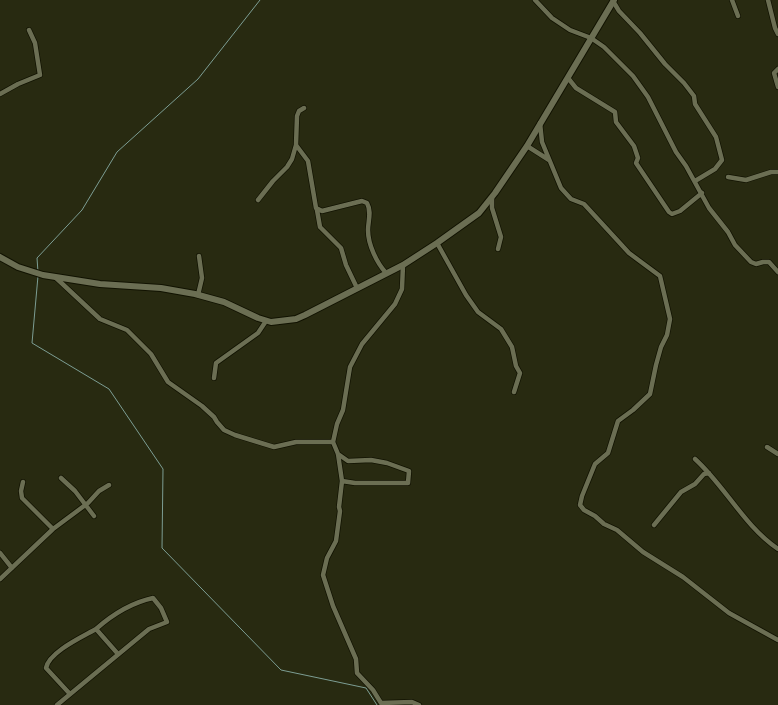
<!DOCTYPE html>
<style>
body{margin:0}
canvas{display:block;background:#282a11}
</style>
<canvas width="778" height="705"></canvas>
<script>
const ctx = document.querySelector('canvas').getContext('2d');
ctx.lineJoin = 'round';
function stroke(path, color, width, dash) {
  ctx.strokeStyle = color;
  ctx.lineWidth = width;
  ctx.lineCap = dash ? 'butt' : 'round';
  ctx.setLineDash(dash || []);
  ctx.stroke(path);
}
stroke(new Path2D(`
 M38,272l-1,-14 45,-48 35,-58 81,-73 62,-79
 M38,276l-6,67 77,46 54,80 -1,79 119,122 85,18 11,17`), '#7c9d93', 1);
const street = new Path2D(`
 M535,0l17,18 18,12 21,8 13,9 29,29 15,21 28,55 10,14 23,42 19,24 7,13 16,17 5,2 7,-2h6l9,10
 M732,0l6,16
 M768,0l7,28 3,6
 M613,1l6,10 21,22 25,31 19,19 10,13 1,8 21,33 6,23 -7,9 -20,12
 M778,69l-4,4 4,14
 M568,78l8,10 39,24 1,10 18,24 4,12 -2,5 33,49 3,2 8,-3 22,-18
 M0,94l18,-10 22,-9 -5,-32 -6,-13
 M304,108l-5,3 -2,5 -1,29 12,16 8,47 6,3 40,-10 5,2c5,9 1,18 1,27 0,15 9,33 18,43
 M540,123l2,19 19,46 10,11 13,5 45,49 31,23 10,43 -3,16 -6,12 -5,18 -6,29 -17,16 -15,11 -10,32 -13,11 -13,32 -2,9 4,5 11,6 9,8 13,6 26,22 40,25 46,36 49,27
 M527,146l22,14
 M728,177l18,3 25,-8h7
 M492,197v11l9,29 -3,12
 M258,200l15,-19 14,-14 5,-8 4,-14
 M317,210l3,17 21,21 5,17 11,23
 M437,243l29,52 12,17 23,17 11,18 4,19 4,7 -6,19
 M403,265l-1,24 -7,15 -33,40 -12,23 -7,43 -6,14 -4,18 5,12 4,27 -3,26 1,4 -4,30 -9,17 -4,17 10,31 23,53 1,14 16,17 8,13 31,-1 7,3
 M55,277l45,42 27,11 24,24 17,28 34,24 12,11 3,5 7,8 11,5 39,12 22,-5h37
 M198,295l4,-17 -3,-22
 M214,378l2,-15 42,-30 8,-12
 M767,447l11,7
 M338,454l10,7 23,-1 16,3 22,8 -1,12h-53l-13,-2
 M695,459c30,27 49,67 83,90
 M61,478l14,13 19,25
 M23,482l-2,9 1,7 31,31
 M654,525l27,-33 14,-8 9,-10 5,-1
 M0,553l12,15
 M0,579l53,-50 35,-26 11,-12 10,-6
 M70,694l-24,-26c3,-16 36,-31 50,-39
 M57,705l92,-76 18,-7 -6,-14 -8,-10c-23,5 -40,16 -57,31l22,25`);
const secondary = new Path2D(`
 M0,257l18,10 25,8 57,9 61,4 34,6 29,8 34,16 13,4 25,-3 9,-4 98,-50 34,-22 42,-30 16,-20 32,-47 87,-146`);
stroke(street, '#111200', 6);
stroke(secondary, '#111200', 8);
stroke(street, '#6b6e53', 4.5);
stroke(secondary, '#6b6e53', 6);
</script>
